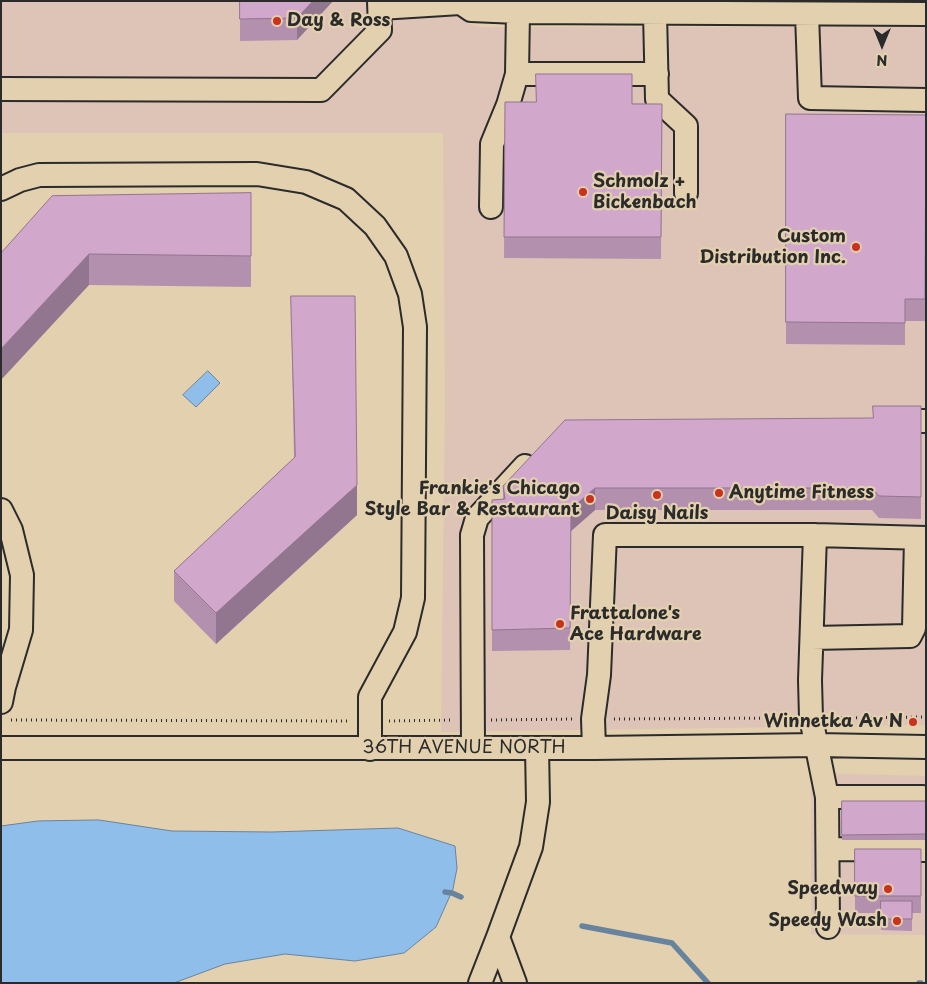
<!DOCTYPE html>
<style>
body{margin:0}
#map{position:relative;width:927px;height:984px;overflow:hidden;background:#e2d0ae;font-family:"Playpen Sans",sans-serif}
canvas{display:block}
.frame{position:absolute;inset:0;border:2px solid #2b2b2b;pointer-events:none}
.north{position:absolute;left:857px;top:20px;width:50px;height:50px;-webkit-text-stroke:4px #e2d0ae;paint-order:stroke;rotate:180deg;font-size:14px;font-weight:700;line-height:20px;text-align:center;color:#2b2b2b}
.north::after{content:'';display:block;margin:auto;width:18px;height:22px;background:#2b2b2b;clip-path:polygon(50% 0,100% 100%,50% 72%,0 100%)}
</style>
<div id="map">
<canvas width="927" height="984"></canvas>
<div class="frame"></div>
<div class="north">N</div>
</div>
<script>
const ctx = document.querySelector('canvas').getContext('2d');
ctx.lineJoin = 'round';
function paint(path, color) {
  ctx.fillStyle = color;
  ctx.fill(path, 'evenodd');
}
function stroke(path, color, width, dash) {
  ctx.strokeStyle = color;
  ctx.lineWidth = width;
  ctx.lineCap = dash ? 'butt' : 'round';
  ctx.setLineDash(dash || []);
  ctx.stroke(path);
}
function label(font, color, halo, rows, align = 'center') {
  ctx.font = font + ' "Playpen Sans",sans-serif';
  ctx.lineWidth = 4.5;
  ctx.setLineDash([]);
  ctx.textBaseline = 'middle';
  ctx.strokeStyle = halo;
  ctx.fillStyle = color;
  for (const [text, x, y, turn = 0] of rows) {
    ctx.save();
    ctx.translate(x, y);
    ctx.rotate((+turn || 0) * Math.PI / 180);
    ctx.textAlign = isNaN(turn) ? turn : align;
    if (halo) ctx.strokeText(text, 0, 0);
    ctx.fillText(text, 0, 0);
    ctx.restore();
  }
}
paint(new Path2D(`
 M1,1h442l5,8 19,14 14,4h445v698l-485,7 4,-331 -2,-268h-442z
 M811,773l115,3v159l-115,-1z`), '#ddc4b7');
const water = new Path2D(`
 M208,371l12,12 -24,24 -13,-12z
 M99,820l73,11 100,1 126,-4 57,18 2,22 -4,21 -17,38 -32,26 -49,8 -70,-7 -60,10 -51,19h-173v-157l37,-5z`);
paint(water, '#90beeb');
stroke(water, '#68839e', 1);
stroke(new Path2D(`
 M445,892l7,1 9,4
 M582,926l90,17 36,40
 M919,983h2`), '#68839e', 5.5);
const minor = new Path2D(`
 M458,1l13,9 47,2 408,2
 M380,8l80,-5
 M655,13l2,86 29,27v67
 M807,14l3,84 116,2
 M517,74h140
 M1,89l320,1 59,-60 -1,-29
 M1,189l19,-9 19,-5 218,-1 49,8 40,17 29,27 21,30 14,38 5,33 -2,271 -8,34 -35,65v52
 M491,207l1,-63 16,-39 9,-31 1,-62
 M891,421h35
 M1,510l10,20 11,45 -1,55 -17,57 -3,15
 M815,535l-5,145 1,38 16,79 1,130
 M812,638l98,-2 4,-8 2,-90
 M1,748h593l223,-3 109,2
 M473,748l-1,-213 5,-17 48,-52
 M594,748l-1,-29 6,-44 6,-140h210l111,3
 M827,797h96l3,1
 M828,849l98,1
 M498,937l17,46
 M480,983l18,-46 33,-90 7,-45 -1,-54`);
stroke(minor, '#2b2b2b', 26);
stroke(new Path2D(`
 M831,718l95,-1
 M614,719l179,-1
 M11,720l339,1
 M491,720l82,-1
 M389,721l64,-1`), '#2b2b2b', 3, [1, 4]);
stroke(minor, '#e2d0ae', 22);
paint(new Path2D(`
 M240,1h93l-36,39 -57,1z
 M505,102l157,2 -1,155 -157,-1z
 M786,114l140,1 -1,206h-20v24l-119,-1z
 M251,193v94l-162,-2 -37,-89z
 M291,296l66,219 -141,129 -42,-43v-30l120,-113z
 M921,406v113l-42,-1 -7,-8h-277l-24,21 -1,119 -78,1v-151l11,-1v-13l370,-68z
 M842,801h84v39h-84z
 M855,849h66v64h-9v18l-31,-1v-17h-26z`), '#b490af');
paint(new Path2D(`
 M313,1h20l-36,39v-22z
 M89,254v31l-88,95v-31z
 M357,485v30l-141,129v-31z
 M595,488v22l-24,21 -1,119 1,-141z`), '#92758f');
const building = new Path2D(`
 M240,1h73l-16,17 -57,1z
 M536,74h96v30h30l-1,133h-157l1,-135h31z
 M786,114l140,1 -1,184h-20v24l-119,-1z
 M251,193v63l-162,-2 -88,95v-96l51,-57z
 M291,296h64l2,189 -141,128 -42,-42 121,-114z
 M873,406h48v91l-42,-1 -7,-8h-277l-24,21 -1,119 -78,2v-130l13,-1 -2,-13 62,-66 308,-2z
 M842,801h84v33l-84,1z
 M855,849h66v47h-66z
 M881,901h31v18h-31z`);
paint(building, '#d1a7cc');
stroke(building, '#92758f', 1);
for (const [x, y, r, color] of [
 [277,21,5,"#c8321e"],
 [583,192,5,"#c8321e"],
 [856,247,5,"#c8321e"],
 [719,493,5,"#c8321e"],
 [657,495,5,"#c8321e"],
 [590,499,5,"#c8321e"],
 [560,624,5,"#c8321e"],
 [913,722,5,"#c8321e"],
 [888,889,5,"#c8321e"],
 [897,921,5,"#c8321e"]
]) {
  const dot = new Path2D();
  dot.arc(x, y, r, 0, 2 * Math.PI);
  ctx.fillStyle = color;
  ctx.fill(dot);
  stroke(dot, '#e2d0ae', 2);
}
label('bold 18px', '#2b2b2b', '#e2d0ae', [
 ["Day & Ross",287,21,"left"],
 ["Schmolz +",593,182,"left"],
 ["Bickenbach",593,203,"left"],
 ["Custom",846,237],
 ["Distribution Inc.",846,258],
 ["Frankie's Chicago",580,489],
 ["Style Bar & Restaurant",580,510],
 ["Anytime Fitness",729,493,"left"],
 ["Daisy Nails",657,514,"center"],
 ["Frattalone's",570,614,"left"],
 ["Ace Hardware",570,635,"left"],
 ["Winnetka Av N",903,722],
 ["Speedway",878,889],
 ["Speedy Wash",887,921]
], 'right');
label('18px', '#2b2b2b', '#e2d0ae', [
 ["36TH AVENUE NORTH",464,748]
]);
</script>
